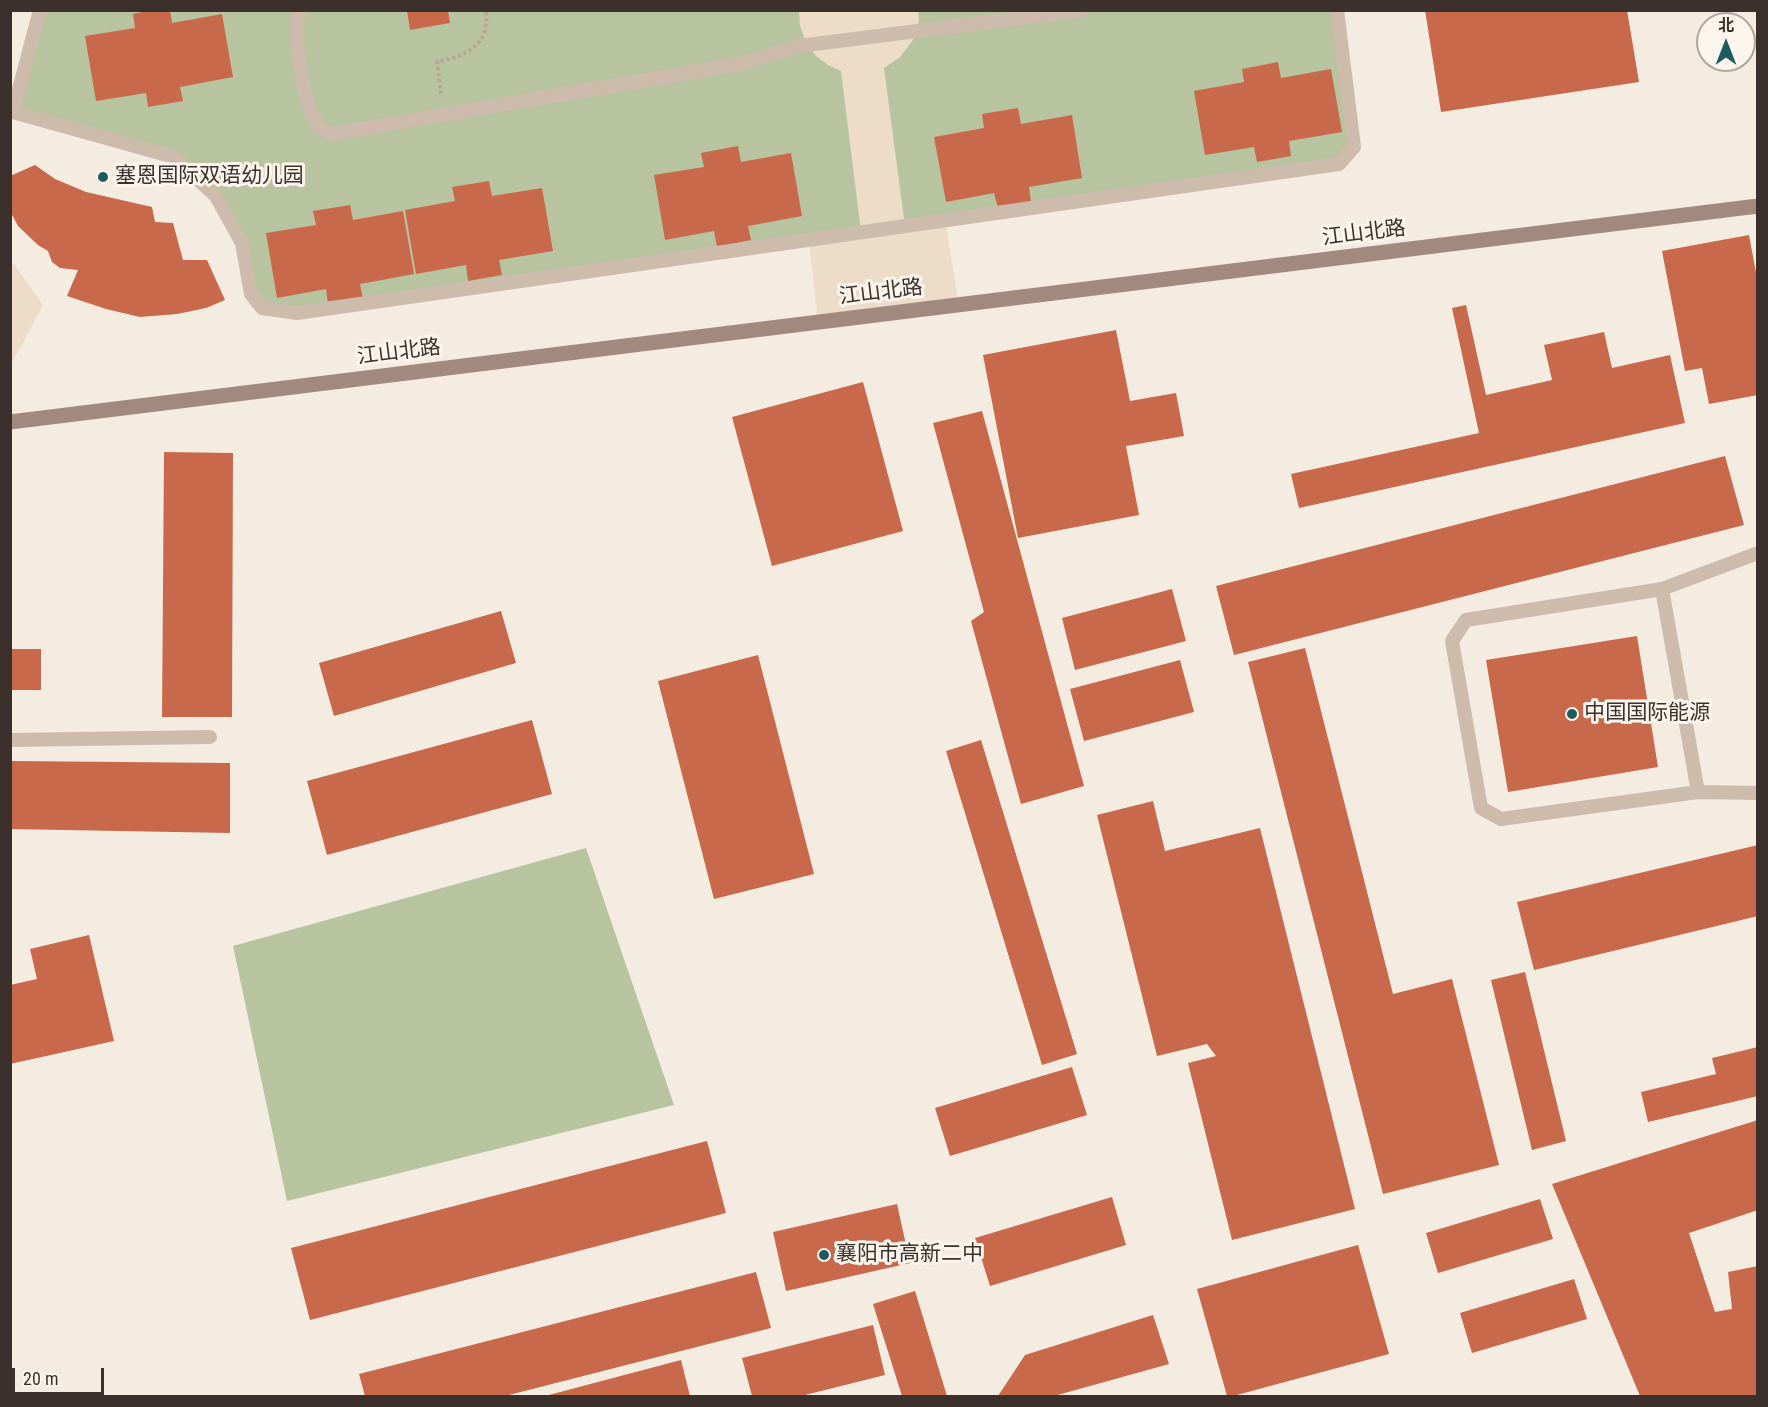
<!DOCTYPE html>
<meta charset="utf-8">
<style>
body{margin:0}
#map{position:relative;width:1768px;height:1407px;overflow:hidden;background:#f4ebe1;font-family:"Roboto Condensed","Noto Sans SC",sans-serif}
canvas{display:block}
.frame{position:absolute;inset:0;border:12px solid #3b302b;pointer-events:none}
.north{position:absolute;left:1696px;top:12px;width:60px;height:60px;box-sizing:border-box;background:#fbf5ee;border:2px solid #aea6a0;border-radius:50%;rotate:0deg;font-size:16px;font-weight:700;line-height:24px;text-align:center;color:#3b302b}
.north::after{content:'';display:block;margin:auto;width:21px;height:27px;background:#1f5a5e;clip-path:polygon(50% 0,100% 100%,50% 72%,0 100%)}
.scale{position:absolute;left:12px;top:1368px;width:92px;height:27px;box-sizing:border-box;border:3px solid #3b302b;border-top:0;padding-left:8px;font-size:18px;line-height:21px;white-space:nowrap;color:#3b302b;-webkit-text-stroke:4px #fbf5ee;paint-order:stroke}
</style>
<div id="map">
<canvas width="1768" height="1407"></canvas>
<div class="frame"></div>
<div class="north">北</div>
<div class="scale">20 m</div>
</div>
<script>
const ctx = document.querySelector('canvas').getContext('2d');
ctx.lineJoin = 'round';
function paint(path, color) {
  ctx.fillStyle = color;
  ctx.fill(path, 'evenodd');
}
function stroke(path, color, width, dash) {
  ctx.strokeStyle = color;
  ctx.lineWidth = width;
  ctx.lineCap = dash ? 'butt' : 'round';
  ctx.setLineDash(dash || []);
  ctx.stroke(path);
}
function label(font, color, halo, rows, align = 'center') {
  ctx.font = font + ' "Roboto Condensed","Noto Sans SC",sans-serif';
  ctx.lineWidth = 6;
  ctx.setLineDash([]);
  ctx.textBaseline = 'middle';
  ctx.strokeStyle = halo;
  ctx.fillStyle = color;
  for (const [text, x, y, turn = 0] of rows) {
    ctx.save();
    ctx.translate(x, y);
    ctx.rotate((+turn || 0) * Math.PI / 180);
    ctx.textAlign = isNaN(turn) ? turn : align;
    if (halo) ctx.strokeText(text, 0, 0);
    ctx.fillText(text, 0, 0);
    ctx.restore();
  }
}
paint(new Path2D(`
 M1337,10l17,137 -15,17 -1042,149 -35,-5 -20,-65 -26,-47 -42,-39 -161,-45 27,-101z
 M586,848l88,257 -387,96 -54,-255z`), '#b8c4a0');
paint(new Path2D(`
 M799,11h119l1,9 -6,20 -13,17 -16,11 21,158 40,-6 14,85 -141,17 -9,-82 52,-8 -20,-161 -13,-6 -12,-9 -9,-11 -7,-19z
 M11,260l32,45 -32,60z`), '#ecdcc8');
paint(new Path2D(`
 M151,10h19l2,13 50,-9 11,63 -53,10 3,14 -35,6 -2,-14 -50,8 -11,-65 50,-8 -2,-14z
 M407,10h41l2,13 -40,7z
 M1425,10h202l12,72 -198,30z
 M1278,62l3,16 50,-9 11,63 -53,9 2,15 -34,6 -3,-15 -49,8 -11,-64 50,-9 -2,-13z
 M1018,108l3,16 51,-9 10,63 -53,9 2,15 -33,6 -4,-15 -48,9 -12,-65 50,-9 -2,-14z
 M738,146l3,16 50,-9 11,63 -54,10 3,14 -34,7 -3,-16 -49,9 -11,-65 50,-8 -3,-14z
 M35,165l20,14 31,13 66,15 3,15 18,1 10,37h24l18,40 -19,8 -29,6 -37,3 -34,-8 -39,-13 11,-26 -18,-2 -8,-6 -4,-11 -10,-6 -20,-19 -8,-15v-35z
 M489,181l3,15 50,-8 11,63 -54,9 3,15 -34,6 -2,-16 -50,9 -11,-64 50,-9 -3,-14z
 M350,205l3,15 50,-9 11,63 -54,10 3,15 -35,5 -2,-15 -49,9 -11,-65 50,-8 -3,-14z
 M1749,235l9,48v112l-49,9 -7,-36 -17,3 -23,-120z
 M1466,305l20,90 66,-15 -8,-35 60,-13 8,36 58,-13 15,68 -386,85 -8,-34 188,-41 -27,-125z
 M1116,330l14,71 46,-8 8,43 -58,10 13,69 -121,23 -35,-183z
 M863,382l40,149 -131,35 -40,-149z
 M982,411l102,375 -63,18 -50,-183 13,-9 -51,-189z
 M164,452l69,1 -1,264h-70z
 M1725,456l19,69 -510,130 -18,-69z
 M1172,589l14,52 -111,29 -13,-52z
 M501,611l15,52 -182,53 -15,-53z
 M1637,636l21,131 -150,25 -22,-132z
 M1305,648l88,346 59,-15 47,186 -116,29 -135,-532z
 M10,649h31v41h-31z
 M758,655l56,219 -100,25 -56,-218z
 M1180,660l14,52 -110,29 -14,-52z
 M532,720l20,74 -225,61 -20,-74z
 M981,740l96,314 -35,11 -96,-314z
 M10,761l220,2v70l-220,-4z
 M1153,801l12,50 95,-23 95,381 -123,31 -44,-177 28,-7 -9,-12 -50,12 -60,-241z
 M1758,845v71l-224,54 -17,-68z
 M89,935l25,106 -104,23v-79l27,-6 -7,-30z
 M1525,972l41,169 -34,9 -41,-170z
 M1758,1047v49l-110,26 -7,-30 75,-18 -4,-16z
 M1072,1067l15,48 -137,41 -15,-48z
 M1758,1120v90l-69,23 26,79 17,-3 -4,-37 30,-6v130h-118l-88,-212z
 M707,1141l19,72 -416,107 -19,-72z
 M1112,1197l14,48 -136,41 -15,-48z
 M1540,1199l13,40 -115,34 -12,-40z
 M897,1204l13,59 -124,28 -13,-59z
 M1358,1245l31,109 -156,42h-6l-30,-107z
 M756,1272l15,56 -266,68h-140l-6,-22z
 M1574,1279l13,40 -115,34 -12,-40z
 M915,1291l32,105h-45l-29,-92z
 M1153,1315l16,49 -115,32h-56l27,-41z
 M873,1325l12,50 -84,21h-49l-10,-38z
 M681,1360l9,36h-145z`), '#c8694b');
stroke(new Path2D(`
 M441,94l-4,-32c30,-6 53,-17 49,-52`), '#b9a596', 4, [3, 3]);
stroke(new Path2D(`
 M40,10l-27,102 161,45 42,39 26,47 9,51 11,14 35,5 1042,-149 15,-17 -17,-137
 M299,10c-6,25 4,90 17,112 2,5 10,9 15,12l409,-70 59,-18 284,-36
 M1758,553l-96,36 36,203 60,1
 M1662,589l-196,31 -14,21 29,167 20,11 197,-27
 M10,740l200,-3`), '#cdbbac', 14);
stroke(new Path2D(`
 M10,422l1748,-216`), '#a18a7d', 15);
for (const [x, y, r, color] of [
 [103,177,6,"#1f5a5e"],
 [1572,714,6,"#1f5a5e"],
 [824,1255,6,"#1f5a5e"]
]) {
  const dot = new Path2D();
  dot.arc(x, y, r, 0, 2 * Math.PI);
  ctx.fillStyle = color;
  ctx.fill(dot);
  stroke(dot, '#fbf5ee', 2);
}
label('21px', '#3b302b', '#fbf5ee', [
 ["塞恩国际双语幼儿园",115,177],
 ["中国国际能源",1584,714],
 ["襄阳市高新二中",836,1255]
], 'left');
label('21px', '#3b302b', '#fbf5ee', [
 ["江山北路",1364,234,-7],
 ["江山北路",881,293,-7],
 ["江山北路",399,353,-7]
]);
</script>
